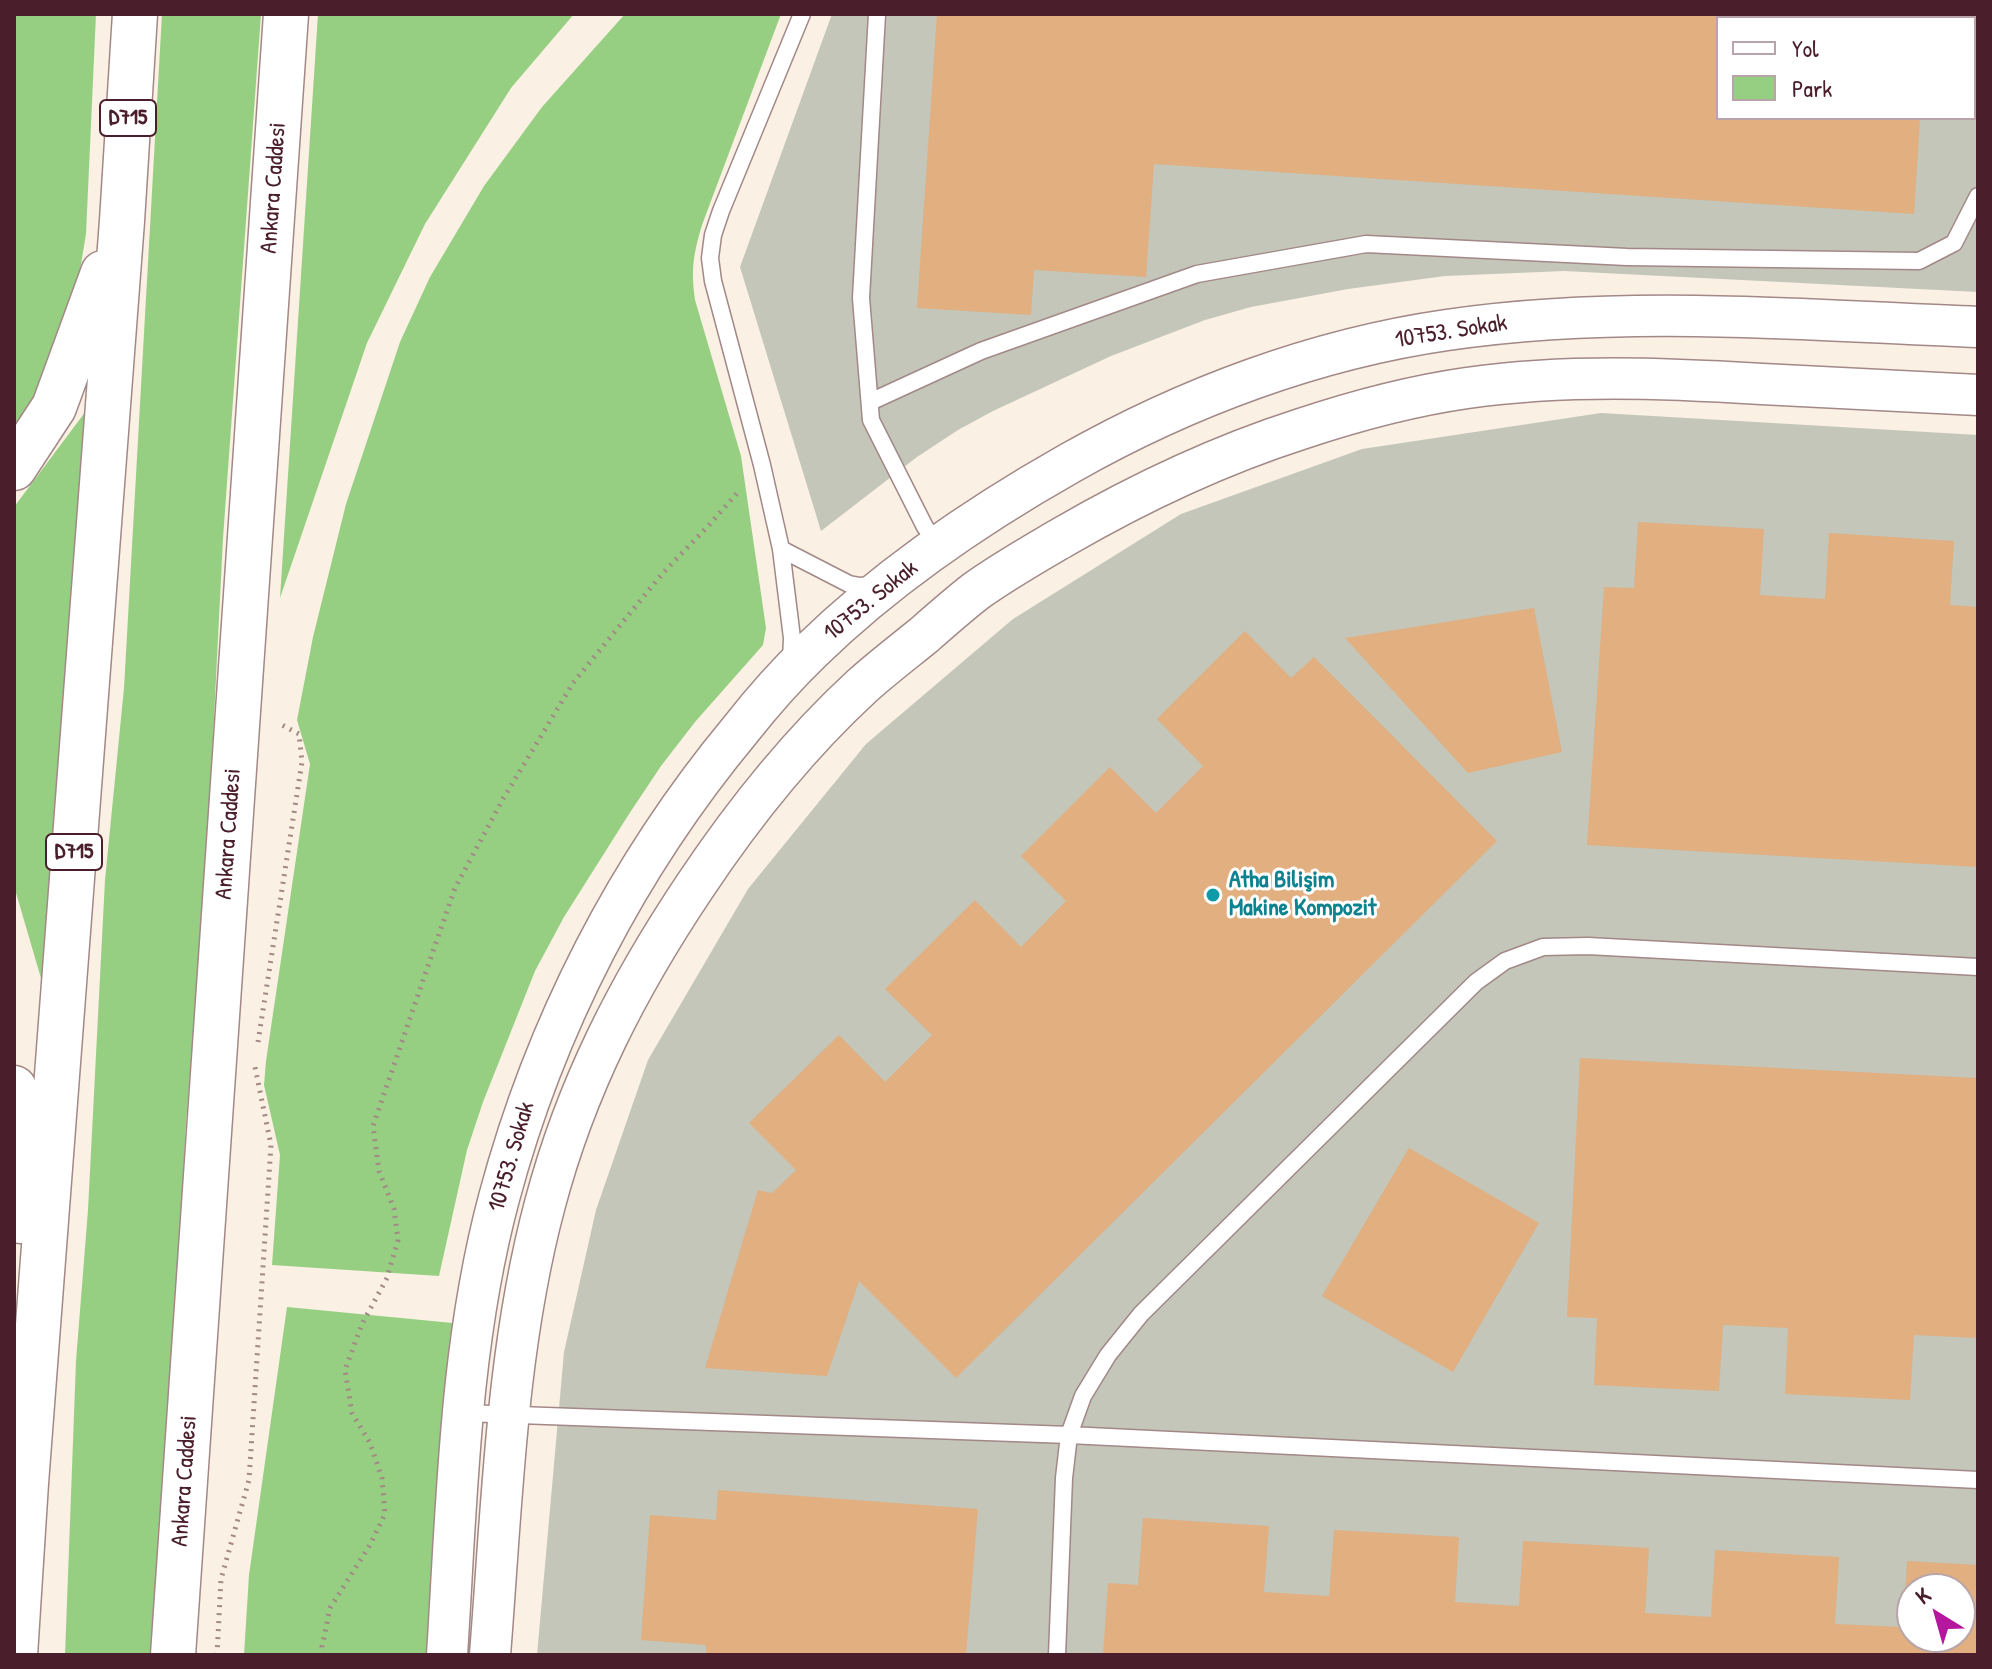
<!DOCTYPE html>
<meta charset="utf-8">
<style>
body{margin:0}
#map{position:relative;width:1992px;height:1669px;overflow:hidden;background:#faf0e3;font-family:"Patrick Hand",sans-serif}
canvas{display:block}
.frame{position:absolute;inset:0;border:16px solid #4a1f2b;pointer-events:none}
.legend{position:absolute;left:1716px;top:16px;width:260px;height:104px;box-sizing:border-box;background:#fff;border:2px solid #b7a5aa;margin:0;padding:10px 14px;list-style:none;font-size:24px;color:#4a1f2b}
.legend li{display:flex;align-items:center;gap:16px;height:40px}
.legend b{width:40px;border:2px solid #b7a5aa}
.north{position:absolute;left:1896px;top:1573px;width:80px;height:80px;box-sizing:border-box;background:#fff;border:2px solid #b7a5aa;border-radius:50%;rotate:323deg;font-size:22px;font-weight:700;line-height:32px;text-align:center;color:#4a1f2b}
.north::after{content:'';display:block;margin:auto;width:28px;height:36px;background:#b5179e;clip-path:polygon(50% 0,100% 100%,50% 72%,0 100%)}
</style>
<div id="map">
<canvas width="1992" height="1669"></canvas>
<div class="frame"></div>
<ul class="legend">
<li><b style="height:10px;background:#fff"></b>Yol</li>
<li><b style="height:22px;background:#96cf82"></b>Park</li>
</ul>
<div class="north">K</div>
</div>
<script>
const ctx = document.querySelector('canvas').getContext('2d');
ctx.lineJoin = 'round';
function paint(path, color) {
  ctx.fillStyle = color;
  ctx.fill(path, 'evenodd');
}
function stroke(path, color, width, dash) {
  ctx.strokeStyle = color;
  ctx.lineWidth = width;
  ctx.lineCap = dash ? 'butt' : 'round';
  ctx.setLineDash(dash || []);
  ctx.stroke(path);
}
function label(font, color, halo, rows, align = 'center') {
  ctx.font = font + ' "Patrick Hand",sans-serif';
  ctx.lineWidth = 6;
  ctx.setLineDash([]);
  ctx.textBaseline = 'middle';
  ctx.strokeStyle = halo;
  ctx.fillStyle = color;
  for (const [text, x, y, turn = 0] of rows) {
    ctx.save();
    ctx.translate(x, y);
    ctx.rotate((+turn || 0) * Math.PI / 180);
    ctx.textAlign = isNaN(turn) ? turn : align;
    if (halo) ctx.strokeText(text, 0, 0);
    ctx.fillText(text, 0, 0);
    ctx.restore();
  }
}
paint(new Path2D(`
 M832,14h1146v278l-414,-21 -119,5 -97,13 -97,18 -46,13 -94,36 -118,55 -35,19 -41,27 -96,74 -81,-264zM1718,18h256v100h-256z
 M1601,413l377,22v1220h-1441l27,-303 32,-142 52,-150 100,-171 118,-145 147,-125 168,-105 181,-65zM1912,1589h48v48h-48z`), '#c3c6b9');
paint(new Path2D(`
 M14,14h82l-10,220 -13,79 -42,93 -17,19z
 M162,14h99l-38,524 -17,340 -20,245 -30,532h-91l11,-294 12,-151 17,-330 19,-192z
 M318,14h256l-63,74 -86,136 -58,119 -87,255z
 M625,14h156l-79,211c-9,30 -11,45 -7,75l46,156 25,172 -3,17 -68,77 -34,44 -32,48 -65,103 -29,54 -52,131 -16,48 -28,126 -167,-11 8,-110 -16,-70 2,-24 44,-297 -13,-44 16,-83 33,-133 54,-162 30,-65 54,-91 58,-79z
 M89,407l-44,585 -31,-106v-379z
 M287,1307l176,17 -23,331h-196l5,-80z`), '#96cf82');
paint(new Path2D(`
 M937,14h991l-1,4h-209v100h202l-6,96 -760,-50 -8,113 -112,-7 -3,45 -114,-7z
 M1638,522l126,7 -4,66 30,2 35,2 4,-66 125,8 -4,64 28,2v260l-391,-22 17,-258 30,1z
 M1534,608l28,144 -94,21 -123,-135z
 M1245,631l46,47 23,-21 183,184 -541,537 -97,-97 -32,95 -122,-8 53,-178 14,3 24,-23 -47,-47 90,-88 46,47 47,-47 -47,-46 90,-89 46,47 45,-46 -45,-45 89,-89 46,46 47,-47 -46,-47z
 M1580,1058l398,20v260l-64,-3 -4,65 -125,-6 3,-66 -65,-3 -4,66 -125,-6 3,-67 -30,-1z
 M1409,1148l130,75 -86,149 -131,-76z
 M718,1490l260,19 -12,146h-260v-10l-65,-5 9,-125 66,5z
 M1143,1518l126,8 -5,66 65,4 5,-66 125,7 -4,65 64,4 4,-65 126,7 -4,65 66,4 4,-67 124,7 -4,67 68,3 4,-66 71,4v90h-875l5,-72 30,2zM1912,1589h48v48h-48z`), '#e1af80');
const service = new Path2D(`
 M877,14l-16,284 10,122 54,107 13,17
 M870,402l111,-51 216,-77 169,-30 261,13 292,4 35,-18 24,-47
 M781,549l68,35 11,2 15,-1
 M791,661l1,-23 -11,-89 -19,-84 -49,-184 -3,-23 3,-23 8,-24 81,-197
 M464,1413l605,22 909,45
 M1057,1655l7,-177 5,-43 14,-39 25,-41 33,-41 335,-332 29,-21 38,-14 45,-1 390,21`);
const tertiary = new Path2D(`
 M447,1655c10,-153 12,-308 52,-457 46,-172 128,-332 242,-469 22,-28 45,-54 71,-79 76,-74 166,-135 258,-187 115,-65 245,-114 377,-133 175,-26 355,-10 531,-3
 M490,1655c12,-150 16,-306 55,-451 31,-117 83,-218 150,-318 48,-72 103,-141 167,-200 20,-18 41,-34 62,-51 17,-15 34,-30 52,-44 28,-20 58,-37 87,-54 76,-44 154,-81 238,-108 54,-18 110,-33 166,-41 98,-14 196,-10 295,-4 72,4 144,7 216,11`);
const trunk = new Path2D(`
 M14,468l40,-61 49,-134
 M14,1088l6,89v44
 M15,1655l11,-172 96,-1262 13,-207
 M173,1655l113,-1641`);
stroke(service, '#a28887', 19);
stroke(tertiary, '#a28887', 43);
stroke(trunk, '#a28887', 47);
stroke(new Path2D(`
 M258,1042l44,-280 -3,-28 -17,-9
 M217,1655l4,-76 28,-99 22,-335 -16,-78
 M324,1655l-2,-8 8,-39 40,-63 15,-31 -3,-36 -12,-35 -18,-30 -7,-43 17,-46 25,-46 11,-38 -4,-31 -15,-38 -6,-45 57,-166 25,-72 48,-89 70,-116 89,-109 47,-49 31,-35`), '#a28887', 5, [2, 6]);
stroke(service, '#fff', 16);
stroke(tertiary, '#fff', 40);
stroke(trunk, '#fff', 44);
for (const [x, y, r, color] of [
 [1213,895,8,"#0f9aa8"]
]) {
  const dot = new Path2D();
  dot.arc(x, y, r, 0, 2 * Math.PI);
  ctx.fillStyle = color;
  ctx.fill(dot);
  stroke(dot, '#fff', 3);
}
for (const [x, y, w] of [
 [128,118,56],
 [74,852,56]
]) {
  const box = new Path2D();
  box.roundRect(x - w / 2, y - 18, w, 36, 6);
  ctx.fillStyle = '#fff';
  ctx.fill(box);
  stroke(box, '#4a1f2b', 2);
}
label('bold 22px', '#4a1f2b', null, [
 ["D715",128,118],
 ["D715",74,852]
]);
label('24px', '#4a1f2b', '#fff', [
 ["Ankara Caddesi",274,188,-86],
 ["10753. Sokak",1451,332,-9],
 ["10753. Sokak",871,601,-39],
 ["Ankara Caddesi",229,834,-86],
 ["10753. Sokak",512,1157,-74],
 ["Ankara Caddesi",185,1481,-86]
]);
label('bold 24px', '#0d838f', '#fff', [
 ["Atha Bilişim",1229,881],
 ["Makine Kompozit",1229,909]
], 'left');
</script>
